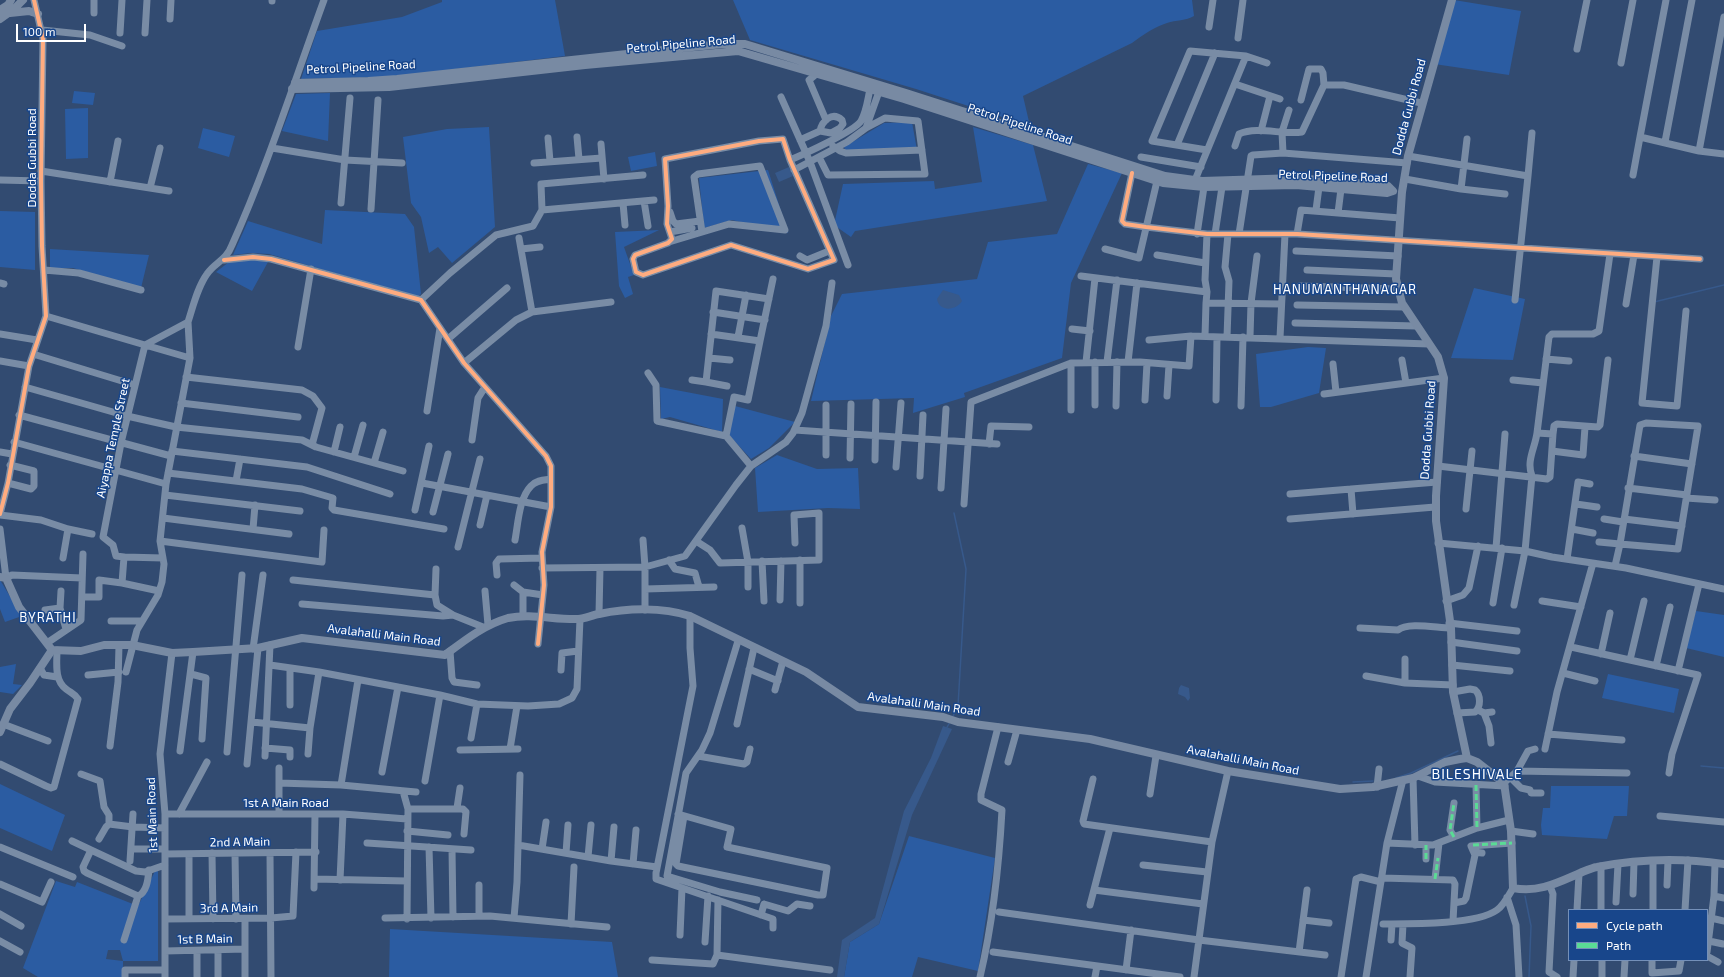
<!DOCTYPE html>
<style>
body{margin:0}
#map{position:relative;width:1724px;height:977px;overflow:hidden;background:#324b71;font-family:"Exo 2",sans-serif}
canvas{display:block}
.legend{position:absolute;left:1568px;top:909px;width:140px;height:52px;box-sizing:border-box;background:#18468b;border:1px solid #7490b9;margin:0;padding:5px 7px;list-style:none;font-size:12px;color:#fff}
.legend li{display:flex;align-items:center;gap:8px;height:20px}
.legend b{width:20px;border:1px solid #7490b9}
.scale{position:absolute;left:16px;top:24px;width:70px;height:18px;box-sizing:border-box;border:2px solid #fff;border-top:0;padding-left:5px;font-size:12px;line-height:14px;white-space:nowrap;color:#fff;-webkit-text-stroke:3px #18468b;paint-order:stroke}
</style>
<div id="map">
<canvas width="1724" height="977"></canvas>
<ul class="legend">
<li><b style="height:5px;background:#ffac80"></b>Cycle path</li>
<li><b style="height:5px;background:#5adb95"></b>Path</li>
</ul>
<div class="scale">100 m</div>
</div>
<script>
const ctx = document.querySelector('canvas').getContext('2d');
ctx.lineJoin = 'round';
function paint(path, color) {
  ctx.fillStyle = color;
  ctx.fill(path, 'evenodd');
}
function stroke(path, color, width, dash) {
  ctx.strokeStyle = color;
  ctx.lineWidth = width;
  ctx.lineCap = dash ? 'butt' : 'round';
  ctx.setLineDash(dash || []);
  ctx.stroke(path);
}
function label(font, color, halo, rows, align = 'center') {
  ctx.font = font + ' "Exo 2",sans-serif';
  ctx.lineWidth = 3;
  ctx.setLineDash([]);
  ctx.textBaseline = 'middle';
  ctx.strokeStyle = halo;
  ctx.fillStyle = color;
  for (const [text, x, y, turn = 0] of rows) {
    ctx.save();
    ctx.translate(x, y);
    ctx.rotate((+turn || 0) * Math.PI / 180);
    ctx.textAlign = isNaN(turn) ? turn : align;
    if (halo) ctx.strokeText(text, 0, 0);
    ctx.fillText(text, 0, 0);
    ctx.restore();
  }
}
paint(new Path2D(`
 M442,0h113l10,56 -175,21 -89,2 16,-48 85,-14 40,-15z
 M733,0h459l2,16c-8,5 -18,4 -27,7 -13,4 -24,12 -35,20l-109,53 7,30 -114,-37 -166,-49z
 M1454,0l67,11 -12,64 -75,-11z
 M74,91l21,2 -2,12 -21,-2z
 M330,93l-2,48 -46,-10 14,-37z
 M88,108v50l-22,1 -1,-50z
 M912,122l5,28 -71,1 -2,-4 40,-24z
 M489,127l6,100 -43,36 -14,-16 -9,6 -8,-36 -10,-14 -8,-66 44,-8z
 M973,127l60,18 14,56 -192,30 -4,6 -17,-12 9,-41 91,-3 1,8 47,-7z
 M203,128l32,8 -6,21 -31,-9z
 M655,152l2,14 -26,5 -3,-14z
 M1088,164l34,9 -51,110 -9,75 -98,35 1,4 -52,16 1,-15 -103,3 20,-85 11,-22 135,-15 11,-37 69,-8z
 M768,170l20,63 -56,-13 -28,8 -5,-50z
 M325,210l80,4 9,13 7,67 -3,3 -149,-43 -18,-1 -18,2 15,-34 74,23z
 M0,211l35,1v58l-35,-3z
 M659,230l-35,17 10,28 -6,2 5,17 -8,4 -6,-12 -4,-54z
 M50,249l99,6 -8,33 -68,-20h-23z
 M252,259l16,3 -16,29 -36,-19 13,-10z
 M1474,288l51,11 -12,61 -62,-2z
 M1308,347l18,1 -7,45 -48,14h-11l-4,-53z
 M660,387l63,12 -1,33 -52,-15 -9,2z
 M735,406l60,16 -26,26 -18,11 -22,-24z
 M777,455l40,14 41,-1 2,41 -32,-1 -70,4 -3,-44z
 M0,580l22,36 -17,6 -5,-13z
 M1696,611l28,4v42l-38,-9z
 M16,664l-3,20 9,1 -9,9 -13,-2v-25z
 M1608,674l71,15 -5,24 -72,-15z
 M0,784l65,31 -13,36 -52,-23z
 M1551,786h78l-2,30h-13l-7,23 -65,-4 -1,-10 2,-17h7z
 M909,836l86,22 -17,113 -60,-14 -6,20h-68l6,-35 29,-18z
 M155,871h3v90h-35v16h-85l-15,-9 33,-87 19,6 2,-5 61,24zM108,950h12l3,11 -17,-2z
 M390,929l222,13 6,35h-229z`), '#2b5ca2');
paint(new Path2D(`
 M789,167l4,9 -14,6 -4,-9z
 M943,290l16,5 3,6c-6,10 -23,11 -25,-2z
 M1181,685l8,3 1,10 -2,3 -3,-4 -7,-3 1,-6z
 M943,726l9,3 -40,86 -33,109 -29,18 -6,35h-7l5,-37 33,-22 29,-107 27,-53z`), '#37598b');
stroke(new Path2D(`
 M1654,302l70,-17
 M953,716l5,-10 8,-137 -12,-56
 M946,729l4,-7
 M1701,766l23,2
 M1396,778l15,-5 47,-22
 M1353,782l20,-1
 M1525,896l6,30 -2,51`), '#37598b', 1.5);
stroke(new Path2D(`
 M1666,0l-26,137 59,14 25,3
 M272,1v-1
 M94,13v-13
 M170,19l1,-19
 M1209,27l4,-27
 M42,30l48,5 32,11
 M120,33l2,-33
 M145,33l2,-33
 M1238,38l5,-38
 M1577,49l10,-49
 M1621,63l12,-63
 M814,76l-5,4 17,40
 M1235,84l45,15
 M781,97l29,65 38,103
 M1301,100l8,-31h12l2,4 1,12
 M1261,131l9,-35
 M577,137l2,22
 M548,138l2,23
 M783,139l7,21 44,100 -26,9 -77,-24 -88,30 -7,-3 -3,-13 2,-4 33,-12 4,-4 -5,-15 1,-18 -3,-47 94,-18z
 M800,140l20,-9 11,2 9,-5 3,-4 -1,-4c-10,-9 -20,1 -22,11
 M1665,142l27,-142
 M601,144l3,35
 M1177,145l38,-92
 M833,146l7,5 6,2 76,-3
 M1235,146l4,-12c19,-8 43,1 63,-2l22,-47h20l77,18
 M272,148l73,12 57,3
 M1207,150l-55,-9 38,-90 56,5 21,7
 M1699,151l25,-134
 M1283,153l-1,-21 7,-22
 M1408,156l120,20 -13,124
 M819,157l9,18 97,-1 -7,-53 -33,-3 -19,10
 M1141,157l60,10
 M790,160c12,-5 65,-29 71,-39 6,-10 7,-25 10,-36
 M534,163l68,-5
 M794,170l53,-28 19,-14 15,-42
 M41,171l128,20
 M1132,173l-10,48 3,3 21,3 61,7h90l403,25
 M1633,175l7,-38
 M1528,176l4,-43
 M1405,179l56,10 44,5
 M0,180l41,1
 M110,182l8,-41
 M1193,185l53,-129
 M150,188l10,-40
 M1461,189l6,-50
 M644,201l4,25
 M341,203l9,-105
 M623,203l2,22
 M371,209l7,-109
 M542,210l112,-10
 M1316,210l3,-23
 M670,212l3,9 3,3 24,-3
 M1338,213l3,-24
 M670,232l22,-4
 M1197,234l7,-47
 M1207,234l-2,46 2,12 -1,11 75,1
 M1215,234l7,-47
 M1239,234l12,-78 2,-1 30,-2 124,10
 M1297,234l4,-24 99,8
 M519,238l13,74
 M669,242l60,-18 56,6 -25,-64 -62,8 -4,3 8,55
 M521,249l19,-2
 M1105,249l34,9 18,-77
 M1296,251l102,5
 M1157,255l48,8
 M800,256l7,4 22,-9
 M1657,257l-15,146 35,3 9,-95
 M224,260l29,-3 18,2 150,41 43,63 82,93 5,10v41l-9,45 2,33 -6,59
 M44,270l35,3 62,17
 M1307,270l89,4
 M1081,276l126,16
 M0,283l4,1
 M1300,286l97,3
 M421,300l29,-27 46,-38 37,-9 9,-16 -1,-26 102,-9
 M1626,304l8,-49
 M1297,305l107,2
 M713,312l52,8
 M46,316l99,29 43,-23c5,-15 9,-34 19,-48 8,-12 19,-13 25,-29 36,-80 62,-163 92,-245
 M1295,323l121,3
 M1072,329l18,2
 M0,334l37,6
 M711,334l49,7 13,-62
 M1205,336l1,-33
 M738,337l8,-42
 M1227,337l2,-56 -4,-14 3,-33
 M1250,337l1,-34 6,-47
 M1280,338l5,-104
 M448,339l59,-51
 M1149,340l42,-4
 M298,347l13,-78
 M33,354l102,31
 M709,358l21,2
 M1546,359l23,2
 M1402,360l4,23
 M0,361l29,5
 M1086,362l9,-84
 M1107,362l10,-82
 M1128,362l9,-79
 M464,363l52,-43 16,-8 79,-10
 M1071,363l69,-1 49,4 2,-30 238,8
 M1333,364l3,28
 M648,373l8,12 1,36 69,15 25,30
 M186,377l116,13 11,6 9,12 -10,37
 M692,380l14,2 10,-91 53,8
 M1513,380l30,3
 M706,382l21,4
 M25,387l102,29 49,11 126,13 14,7 87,24
 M1324,394l120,-16
 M1167,396l2,-31
 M1145,400l2,-37
 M1216,400l1,-63
 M181,403l117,14
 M1095,405v-43
 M1116,406l1,-44
 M1241,406l2,-69
 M427,411l13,-83
 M19,415l152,41
 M795,430l202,14
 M1537,433l16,1 1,-8 3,-2 41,3 2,-2 8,-65
 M726,436l8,-39 14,3 12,-59
 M472,440l6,-42 7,-11
 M14,442l152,42
 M989,444l2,-18 38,1
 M172,451l135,16 83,27
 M1552,451l31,4 2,-28
 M0,452l12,2
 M334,452l6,-25
 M826,455v-50
 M1634,456l58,8
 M354,457l9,-32
 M850,458l1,-54
 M875,460l1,-58
 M374,463l9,-31
 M1438,466l109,13 3,-2 3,-43
 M896,467l5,-64
 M168,473l134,16 31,9 -1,10 2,2 110,19
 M920,476l3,-61
 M236,481l4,-22
 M8,483l23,6 3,-3v-15l-24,-6
 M422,483l129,24
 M941,488l5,-79
 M1628,488l59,7
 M1351,489l2,25
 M1290,494l147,-12
 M165,495l135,16
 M1686,498l29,2
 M964,504l7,-102 100,-39v47
 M1576,504l21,3
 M1466,509l6,-58
 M415,510l14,-64
 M433,512l15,-58
 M0,514l8,-31 21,-117 17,-50 -4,-70 -1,-65 2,-142 -9,-39
 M0,515l41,5 27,9 24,5
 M163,518l126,16
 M1290,519l145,-12
 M1604,519l19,3
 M1624,519l58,7
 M480,525l7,-30
 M742,528l6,34v25
 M0,529l6,49 6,-3 70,3
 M253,529l2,-24
 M1572,529l21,4
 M515,540c3,-16 4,-42 16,-54 5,-6 13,-6 20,-7
 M160,541l162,21 2,-32
 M696,541l14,9 10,13 99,-3v-47l-25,2 1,28
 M1599,542l21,2 20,-119 6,-2 52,3 -20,123 -58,-5 -5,22
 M1438,543l87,8 27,6 74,11 98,21
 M458,547l22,-88
 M1496,548l9,-114
 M124,557l39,1
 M63,558l5,-29
 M1567,559l11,-77 12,2
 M669,560l6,9 20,4 4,14
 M800,560v43
 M762,561l2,40
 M542,568l103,-1 -2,-27
 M497,575l-1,-12 3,-4 43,-1
 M293,580l142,15 2,10 16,10
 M122,583l2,-26 -8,-1 -3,-11 -10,-8 18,-94 24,-98 45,13
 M514,585l9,7 20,3
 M645,589l69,-2
 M61,591l-1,17 6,21
 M485,591l3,34
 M435,595l1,-26
 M82,597h17v-17l23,3 37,8
 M780,600l1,-39
 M1446,601l17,-6 6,-7 9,-42
 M1542,601l39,6
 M1493,603l9,-55
 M302,604l141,12 10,-1 30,12
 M1514,605l11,-54 7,-75c-6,-15 3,-28 5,-43l12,-96 3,-3h41l6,-3 11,-77
 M45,610l15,-2
 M645,610v-43l40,-11 51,-71 15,-19 35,-24 7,-9 9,-20 24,-87 6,-43
 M599,614l1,-46
 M523,616v-24
 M690,616v32l3,38 -37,187v6l117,40v9
 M111,621h31
 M1449,623l68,8
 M1360,628l38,2c10,-8 39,-2 53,-2
 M738,641l-28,92 -8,17 -16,23 -19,103 53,16 37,8
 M1451,642l66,9
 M47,643l34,-23 2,-66
 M1571,647l127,28 -26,79 -3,19
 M253,649l10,-74
 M450,651l2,27 2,4 23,3
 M1601,654l9,-41
 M1405,659v24
 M1630,660l14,-59
 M270,665l49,7 121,23 37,9 51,2 31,-2 13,-6 5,-9 3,-70
 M1452,665l58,6
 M1656,666l14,-59
 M40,668l4,7 13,2
 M749,669l29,12
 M561,670l1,-17 16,-2
 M1678,671l21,-87
 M126,672l11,-42 21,-35 4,-13 2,-18 -4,-23 6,-57 24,-126 -2,-36
 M1563,673l32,8
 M191,674l15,4 -4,61
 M88,675l31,-3
 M1366,676l39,7 48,2
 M775,690l8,-29
 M1453,692l17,-3 5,1c6,5 6,17 0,22l-18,1
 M290,705v-37
 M1480,711l4,2 8,-1
 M1484,713l5,13 2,17
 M252,722l58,6 -2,26
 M3,724l45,17
 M737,724l17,-76
 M310,728l9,-56
 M1548,734l74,6
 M471,738l6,-34
 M110,746l8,-64 1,-37
 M265,748l25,2v7
 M510,749l7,-43
 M1545,749l12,-57 36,-129
 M460,750l58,-1
 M180,751l13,-99
 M227,752l15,-177
 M265,756l5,-111
 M698,756l46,8 3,-2 3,-13
 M1008,762l9,-32
 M0,764l46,22 5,2 3,-1 24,-88c-3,-5 -7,-6 -12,-10 -12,-9 -9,-26 -9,-39
 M247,764l11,-116
 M1517,771l11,-20 7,-2
 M382,772l16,-85
 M81,774l19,7 4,26 5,8v9
 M1418,776l17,6 70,4
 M1510,777l11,11 9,2 1,3h10
 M1413,778l2,67
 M1093,779l-10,42 1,3 128,18
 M425,781l15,-86
 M279,783v-15
 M1504,783l13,-12 110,2
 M341,785l17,-105
 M1476,785l1,43
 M1377,787l2,-18
 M403,791l5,18 -1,110
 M1150,794l6,-38
 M457,808l3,-20
 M408,809h55l3,3 -2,22
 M279,813v-30l62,2 75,7
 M165,814h178l64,5
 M179,814l28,-52
 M678,814l53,15 -4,18 100,21 -4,27h-5l-140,-29 -2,-2 8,-48
 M1660,816l64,6
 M407,831l41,4
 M1511,831l22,3
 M1454,837l-4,-7 4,-27
 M99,839l7,-12 3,-3 24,3 32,1
 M72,841l19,9
 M367,843l104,7
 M1387,843l46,2 44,-17 32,-8
 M518,845l93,16 46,6
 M0,847l73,30
 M429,847l2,71
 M131,849h34
 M452,849l1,68
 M542,849l4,-27
 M1474,852l8,1
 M212,853l1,66
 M235,853l1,66
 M270,853l1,124
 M566,853l2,-28
 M165,854l151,-2
 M189,854v65
 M588,857l3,-32
 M1426,859v-14
 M130,861l3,-47
 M611,861l3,-34
 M633,864l3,-34
 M1143,865l64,7
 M149,870c-1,9 -2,22 -11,26l-51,-23 -3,-2 -1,-4 8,-17 45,21 9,1 20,-7
 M1382,878l71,2 2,4 -2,37
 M315,879l92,2
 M1435,879l4,-36
 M340,880l3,-66
 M0,884l42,18 9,-20
 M479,885v31
 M1667,885l1,-24
 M1550,886l3,8 -4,78 8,5
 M314,888l1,-74
 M1094,890l109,14
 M1633,894l1,-32
 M1714,896l10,2
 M1507,897l9,28 3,52
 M718,900l-1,55 113,15
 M1616,902l2,-38
 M1454,903l10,-2 2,-3 9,-43 -4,-9 41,-3
 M1090,905l20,-77
 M1577,910l2,-36
 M1601,910v-44
 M1653,910v-49
 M1685,910l3,-50
 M999,912l200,28 126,15
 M0,914l21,12
 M761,915l3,-11 24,7 9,-7 13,2
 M385,918l105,-2 117,11
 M514,918l3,-36 3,-107
 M1711,918l13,3
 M165,919l106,-1 22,-2 3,-64
 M245,919v58
 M1303,920l26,3
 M571,924l3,-57
 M1383,924c27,0 93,1 114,-14 7,-5 12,-15 16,-22
 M1403,924l-1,19 10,5 -2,29
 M680,935l2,-47
 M124,940l14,-44
 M1391,940l1,-16
 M0,941l20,11
 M1709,941l14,3
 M705,942l3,-46
 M218,950v27
 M165,951l80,-2
 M197,951v26
 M993,952l187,25
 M1299,952l8,-62
 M1707,952l7,-56 1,-33
 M1707,956l11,6
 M652,960l61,4 4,-9
 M1652,960v13l27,-2 2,-11
 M1126,970l5,-40
 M125,977v-7h40
 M165,977v-163l-5,-60 12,-101
 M980,977c13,-55 19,-111 22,-167l-21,-10v-6l17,-67
 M1095,977l2,-11
 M1194,977l18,-135 16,-71
 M1341,977l15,-98 5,-2 20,5
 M1366,977l21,-134 16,-63
 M1573,977l1,-17
 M1602,977v-17
 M1624,977l1,-17`), '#798ca5', 7);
stroke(new Path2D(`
 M1452,0l-44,156 -6,36 -6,87 6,24 36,54 6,21 -8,118v25l15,107 2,64 14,66
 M0,10l8,-5 3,-5
 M10,13l19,-2 9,3
 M0,19l14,-10 9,-9
 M295,83l73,-2 29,-2 285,-31 41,-4h22l161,49 259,83 37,5 95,-3 91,8 5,5
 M292,89l97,-2 196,-22 153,-14 166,48 259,84 41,4 92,-2 91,8 6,-2
 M0,577l6,1 13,29 33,43 29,1 23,-6h28l40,8 21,-1 65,-4 44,-10 143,17c20,-15 39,-30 63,-37 23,-5 47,2 70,1 7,0 14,-4 21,-5 29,-6 63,-7 91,2l116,56 52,35 85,10 15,5 132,17 138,32 112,18 33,-2 40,-9 32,-16 15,-3 7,-1 10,4 27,21 7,48 2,57c25,5 44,-5 67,-15 5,-2 11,-5 17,-6 41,-8 85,-9 127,-3
 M0,732l10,-23 20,-26 22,-33`), '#788aa3', 8);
stroke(new Path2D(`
 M1476,785l1,43
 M1454,837l-4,-7 4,-27
 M1473,845l39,-2
 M1426,859v-14
 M1435,879l3,-21`), '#5adb95', 3, [6, 3]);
stroke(new Path2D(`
 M783,139l7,21 44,100 -26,9 -77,-24 -88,30 -7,-3 -3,-13 2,-4 33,-12 4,-4 -5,-15 1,-18 -3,-47 94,-18z
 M1132,173l-10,48 3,3 21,3 61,7h90l403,25
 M224,260l29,-3 18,2 150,41 43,63 82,93 5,10v41l-9,45 2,33 -6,59
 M0,514l8,-31 21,-117 17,-50 -4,-70 -1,-65 2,-142 -9,-39`), '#ffac80', 4);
label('12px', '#fff', '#18468b', [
 ["Petrol Pipeline Road",681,44,-5],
 ["Petrol Pipeline Road",361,67,-3],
 ["Dodda Gubbi Road",1409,107,-75],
 ["Petrol Pipeline Road",1020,124,18],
 ["Dodda Gubbi Road",32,158,-90],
 ["Petrol Pipeline Road",1333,176,2],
 ["Dodda Gubbi Road",1428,430,-86],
 ["Aiyappa Temple Street",113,438,-78],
 ["Avalahalli Main Road",384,635,7],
 ["Avalahalli Main Road",924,704,8],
 ["Avalahalli Main Road",1243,760,11],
 ["1st A Main Road",286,803],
 ["1st Main Road",152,815,-92],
 ["2nd A Main",240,842,-1],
 ["3rd A Main",229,908,-1],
 ["1st B Main",205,939,-1]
]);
ctx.letterSpacing = '1px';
label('13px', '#fff', '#18468b', [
 ["HANUMANTHANAGAR",1345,290],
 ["BYRATHI",48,618]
]);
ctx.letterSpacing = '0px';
ctx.letterSpacing = '1px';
label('14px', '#fff', '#18468b', [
 ["BILESHIVALE",1477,774]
]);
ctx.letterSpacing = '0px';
</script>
